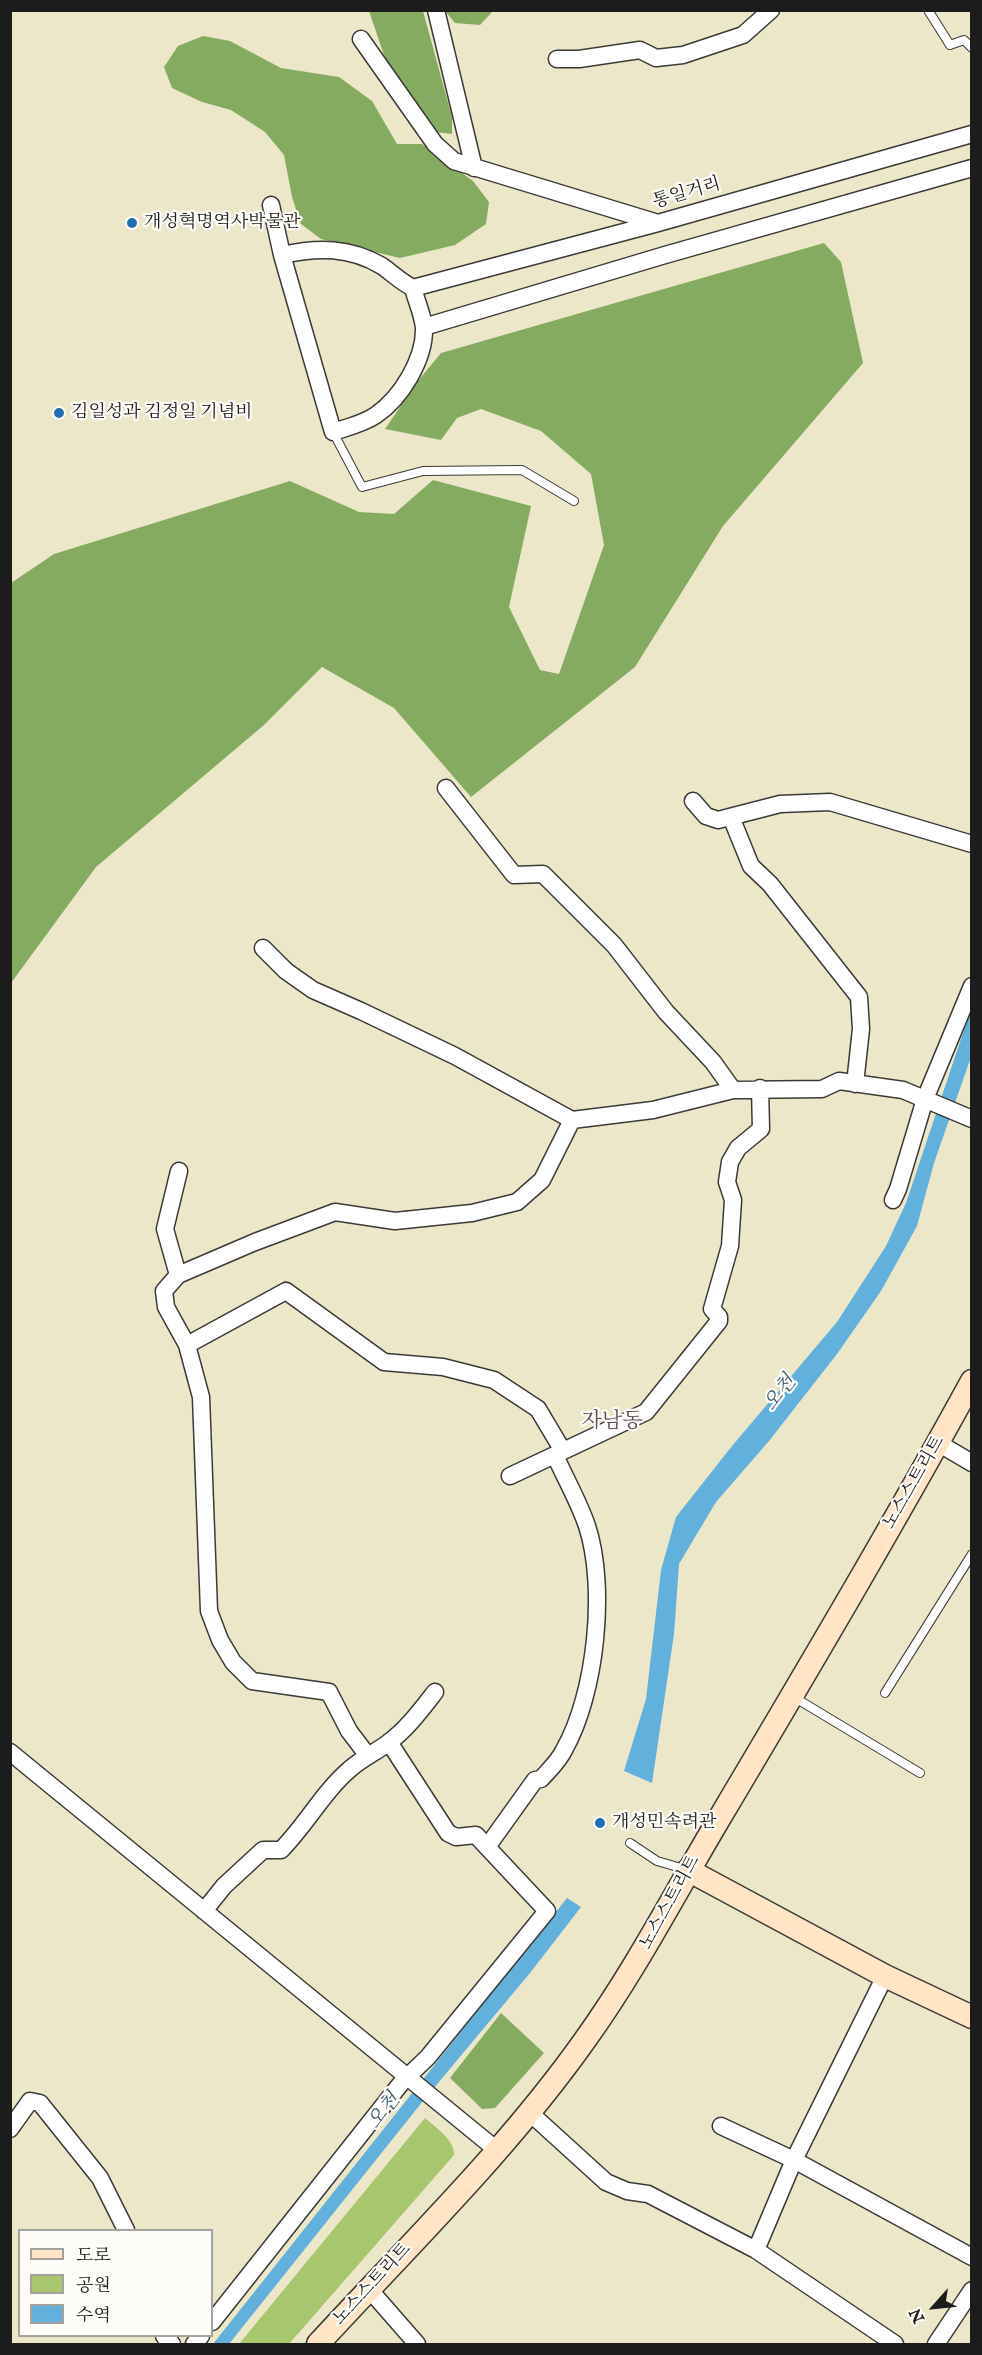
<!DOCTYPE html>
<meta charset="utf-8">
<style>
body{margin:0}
#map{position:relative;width:982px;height:2355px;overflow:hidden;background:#ede7c9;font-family:"IM FELL English","Noto Serif KR",serif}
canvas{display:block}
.frame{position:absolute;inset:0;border:12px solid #1c1c1c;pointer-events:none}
.legend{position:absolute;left:18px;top:2229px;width:195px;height:108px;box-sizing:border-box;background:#fdfcf7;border:2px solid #a3a29f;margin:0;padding:8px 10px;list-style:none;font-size:18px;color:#1c1c1c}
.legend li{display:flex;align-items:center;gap:12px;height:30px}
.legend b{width:30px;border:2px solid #a3a29f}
.north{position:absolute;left:904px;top:2277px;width:60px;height:60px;-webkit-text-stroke:4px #fdfcf7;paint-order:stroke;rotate:243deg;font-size:16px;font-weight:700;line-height:24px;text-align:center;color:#1c1c1c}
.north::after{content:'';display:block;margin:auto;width:21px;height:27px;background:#1c1c1c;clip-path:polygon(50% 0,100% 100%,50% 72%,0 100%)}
</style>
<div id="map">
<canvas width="982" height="2355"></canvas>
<div class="frame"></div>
<ul class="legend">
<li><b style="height:8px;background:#ffe4c6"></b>도로</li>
<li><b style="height:16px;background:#a7c66e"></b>공원</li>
<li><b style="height:16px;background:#62b0dc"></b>수역</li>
</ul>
<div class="north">N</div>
</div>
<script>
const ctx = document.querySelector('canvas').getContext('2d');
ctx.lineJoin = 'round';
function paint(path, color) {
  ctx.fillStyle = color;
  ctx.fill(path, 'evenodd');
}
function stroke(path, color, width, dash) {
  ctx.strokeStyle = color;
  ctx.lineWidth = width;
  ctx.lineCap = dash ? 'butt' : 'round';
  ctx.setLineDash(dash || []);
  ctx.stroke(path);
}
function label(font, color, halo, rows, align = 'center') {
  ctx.font = font + ' "IM FELL English","Noto Serif KR",serif';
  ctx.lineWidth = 4.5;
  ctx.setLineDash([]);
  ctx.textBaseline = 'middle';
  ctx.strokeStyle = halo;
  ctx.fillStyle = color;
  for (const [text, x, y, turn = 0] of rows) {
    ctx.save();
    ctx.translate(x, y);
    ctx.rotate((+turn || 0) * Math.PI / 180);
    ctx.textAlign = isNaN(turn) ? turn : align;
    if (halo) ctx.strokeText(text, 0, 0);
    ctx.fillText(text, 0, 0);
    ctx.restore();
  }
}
paint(new Path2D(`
 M425,2118c10,9 30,22 29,37l-165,189h-50z`), '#a7c66e');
paint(new Path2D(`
 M369,11h54l29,106v17l-17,-2 -49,-71z
 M445,11h48l-13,14 -25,-2z
 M203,36l27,5 51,27 58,9 33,24 25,43h25l51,37 16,21 -3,22 -31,21 -55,13 -79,-19 -20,-15 -9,-27 -8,-42 -19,-23 -34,-22 -29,-8 -30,-14 -8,-21 14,-21z
 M824,243l17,19 22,101 -140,163 -88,141 -164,130 -77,-89 -72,-41 -58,58 -168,142 -85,116v-400l43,-29 236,-73 69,31 35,2 39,-34 98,26 -22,101 31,63 19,4 45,-129 -13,-71 -50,-43 -60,-22 -24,9 -16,22 -56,-11 32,-47 24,-29z
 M501,2013l43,40 -49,55 -13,1 -32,-31z`), '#85ab61');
paint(new Path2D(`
 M971,1009v48l-37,106 -17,63 -36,65 -44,63 -68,87 -53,61 -37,62 -5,70 -22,149 -28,-12 22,-72 15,-129 15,-53 56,-71 105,-124 49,-76 20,-43z
 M567,1898l14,9 -51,66 -107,128 -194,243h-16z`), '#62b0dc');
const service = new Path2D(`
 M928,10l22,35 14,-5 8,8
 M333,432l29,55 61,-16 99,-1 52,31
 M885,1693l87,-139
 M792,1696l128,77
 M630,1843l27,18 31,9`);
const minor = new Path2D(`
 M436,10l38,158
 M361,39l74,105 19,17 204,62
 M557,59h22l61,-9 16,8 27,-3 60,-20 28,-25
 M271,205l11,50 51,177c15,-5 30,-8 43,-17 25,-17 49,-56 48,-87 -1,-13 -8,-28 -11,-40
 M282,255c36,-8 68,-8 100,11 10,7 19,16 31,22l245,-65 314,-89
 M424,327l241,-72 307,-87
 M446,788l68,87 29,-1 71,71 52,67 47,50 20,28
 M693,801l13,15 12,4 62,-16 50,-2 142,42
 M731,817l20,49 19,18 89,113 2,32 -6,55
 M263,948l23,23 27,19 48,21 94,45 117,64
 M179,1171l-14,58 13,46 -14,16 2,16 21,38 14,52 8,214 11,29 13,22 19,19 77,11 20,39 19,25
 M893,1200l5,-11 27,-90 47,-113
 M178,1275l77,-33 80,-30 60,9 77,-8 45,-11 25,-22 30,-60 81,-10 80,-20 89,-1 17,-8 64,9 69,29
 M187,1345l99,-54 98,71 59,5 51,13 44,29 25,42
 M938,1443l34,20
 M510,1476l136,-64 73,-91v-4l-7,-8 18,-63 3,-46 -6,-18 3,-20 8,-14 23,-19 -1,-41
 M389,1742l59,91 8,4 20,-2 11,12
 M10,1752l488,399
 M204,1911l20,-25 39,-36h18c25,-25 42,-58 69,-81 11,-10 26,-17 38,-26 19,-14 33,-33 47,-51
 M529,2112l77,70 21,9 21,3 108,56 139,94
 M721,2126l73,34 178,97
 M10,2129l20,-28 10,2 60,75 26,52
 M756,2250l38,-90 91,-184
 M369,2289l48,55
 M212,2322l190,-240 26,-25 119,-146 -60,-64 48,-67 6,-1c8,-9 18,-18 23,-29 32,-56 43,-163 23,-224 -8,-24 -22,-48 -32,-71
 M164,2336l8,8
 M194,2344l7,-8
 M936,2344l36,-54`);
const secondary = new Path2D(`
 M688,1870l197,106 87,41
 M318,2344c91,-99 189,-194 267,-304 51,-71 90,-147 134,-221 86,-145 172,-290 253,-438`);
stroke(service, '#3b3a36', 10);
stroke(minor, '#3b3a36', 19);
stroke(secondary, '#3b3a36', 25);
stroke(service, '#fff', 8);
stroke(minor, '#fff', 16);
stroke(secondary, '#ffe4c6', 22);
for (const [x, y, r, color] of [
 [132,223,6,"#1f6fb2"],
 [59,413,6,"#1f6fb2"],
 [600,1823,6,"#1f6fb2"]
]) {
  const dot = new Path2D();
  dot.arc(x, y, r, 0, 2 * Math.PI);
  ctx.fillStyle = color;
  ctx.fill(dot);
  stroke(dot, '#fdfcf7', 2);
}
label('18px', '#1c1c1c', '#fdfcf7', [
 ["통일거리",687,194,-16],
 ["노스스트리트",915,1483,-60],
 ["노스스트리트",671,1903,-61],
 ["노스스트리트",373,2285,-47]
]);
label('18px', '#1c1c1c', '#fdfcf7', [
 ["개성혁명역사박물관",144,223],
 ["김일성과 김정일 기념비",71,413],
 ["개성민속려관",612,1823]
], 'left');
label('italic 20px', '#3c5f72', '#fdfcf7', [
 ["오천",781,1394,-52],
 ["오천",385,2112,-52]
]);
label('21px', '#5e4e5a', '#fdfcf7', [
 ["자남동",612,1423]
]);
</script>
